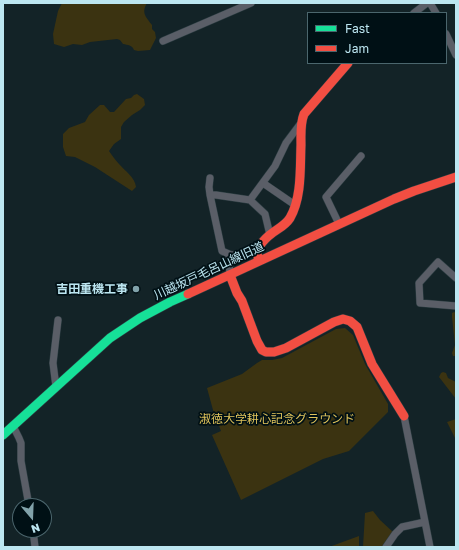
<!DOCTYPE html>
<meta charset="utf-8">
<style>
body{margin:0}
#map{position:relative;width:459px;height:550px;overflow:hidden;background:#132327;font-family:"Golos Text",sans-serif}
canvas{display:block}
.frame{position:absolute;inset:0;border:4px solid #bce6f1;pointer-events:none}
.legend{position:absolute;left:307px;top:12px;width:140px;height:52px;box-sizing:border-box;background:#001015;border:1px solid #4b666d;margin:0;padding:5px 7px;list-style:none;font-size:12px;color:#bce6f1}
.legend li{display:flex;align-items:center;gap:8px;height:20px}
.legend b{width:20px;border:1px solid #4b666d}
.north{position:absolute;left:12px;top:498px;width:40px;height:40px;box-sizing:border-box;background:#001015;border:1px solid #4b666d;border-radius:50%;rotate:161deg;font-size:11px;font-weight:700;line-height:16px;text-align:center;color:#bce6f1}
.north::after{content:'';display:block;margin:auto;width:14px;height:18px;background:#81a2aa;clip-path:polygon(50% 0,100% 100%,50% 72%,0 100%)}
</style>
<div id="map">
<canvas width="459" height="550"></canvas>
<div class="frame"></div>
<ul class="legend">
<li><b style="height:5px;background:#16e098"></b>Fast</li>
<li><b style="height:5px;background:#f24e42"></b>Jam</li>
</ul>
<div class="north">N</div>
</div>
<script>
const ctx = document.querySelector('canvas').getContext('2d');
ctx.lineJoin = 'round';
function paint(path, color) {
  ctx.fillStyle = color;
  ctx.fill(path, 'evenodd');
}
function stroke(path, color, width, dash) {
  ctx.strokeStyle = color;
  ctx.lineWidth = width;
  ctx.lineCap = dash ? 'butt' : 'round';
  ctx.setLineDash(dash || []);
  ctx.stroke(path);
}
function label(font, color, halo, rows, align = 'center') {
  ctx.font = font + ' "Golos Text","Noto Sans JP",sans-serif';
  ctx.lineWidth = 3.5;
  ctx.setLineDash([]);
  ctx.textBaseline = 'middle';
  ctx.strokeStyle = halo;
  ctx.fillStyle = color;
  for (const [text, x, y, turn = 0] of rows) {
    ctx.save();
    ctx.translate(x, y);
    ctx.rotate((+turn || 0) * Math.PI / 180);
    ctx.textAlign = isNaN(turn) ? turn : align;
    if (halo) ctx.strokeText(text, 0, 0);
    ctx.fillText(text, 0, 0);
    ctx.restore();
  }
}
paint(new Path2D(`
 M62,3h85c-6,10 -1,14 5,22v4l3,3 1,6 -6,12 -12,1 -4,-1c-2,-5 -6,-5 -11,-6l-3,-4 -3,-1 -27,3 -8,3 -9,-1 -9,3 -10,-3 -1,-10 5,-23z
 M137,94l7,5 1,6 -5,5 -8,5 -8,7 -3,5v12l-7,5 -5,7c3,4 6,9 10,13 6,7 16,13 17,23l-4,4 -37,-24 -20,-10 -9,-1 -3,-9v-13l6,-6 16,-6 4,-7 11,-10h4l6,7h4l12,-13 5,-1 3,-3z
 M454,312l2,1v43h-3l-1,-3 3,-8 -3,-28v-4z
 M345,328l8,7 12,29 23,40v8l-39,39 -26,8 -82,41 -29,-65 9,-4 -8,-21 -6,-22 35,-14 15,-11 5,-3h10l10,-2 39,-21 15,-8z
 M443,372l3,1 2,5 8,4v17l-17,-22 2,-4z
 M456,419v21l-9,-18z
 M373,511l7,9 13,12 -9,15h-21l2,-34z
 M359,536v11h-30z`), '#3b3311');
const street = new Path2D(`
 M430,3l6,10
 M414,13l13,-10
 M446,34l10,21
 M163,41l88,-38
 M210,178l-1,9 1,8 12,56 9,4 21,-2 4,-3
 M263,183l32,22
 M210,195h6l34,5 15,14 5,21
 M250,200l25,-34 11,-23 15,-20
 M339,224l-13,-27 35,-41
 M230,275l-1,-15 2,-5
 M456,278l-18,-16 -19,21 1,20 36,3
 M56,387l-3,-24 5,-43
 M404,416l26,131
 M13,426l6,12 2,5v18l8,45
 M33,530l2,17
 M386,547l9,-13 7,-7 23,-5`);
const fast = new Path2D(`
 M3,435l107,-97 30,-20 30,-16 18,-8`);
const jam = new Path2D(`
 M259,261l-3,-11c5,-6 9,-12 15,-16 6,-5 14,-8 19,-16 12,-21 10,-50 11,-73 0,-11 -1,-21 3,-31l44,-51
 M230,275l7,18 5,8 15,40 5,9 4,2h8l12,-4 48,-26 9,-3 7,2 7,6 15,37 32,52
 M188,294l206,-95 20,-8 42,-14`);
stroke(street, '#2c3d42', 8);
stroke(fast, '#2c3d42', 10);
stroke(jam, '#2c3d42', 10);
stroke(street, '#5a5e67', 7);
stroke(fast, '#16e098', 9);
stroke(jam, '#f24e42', 9);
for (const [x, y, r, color] of [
 [136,289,4,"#81a2aa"]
]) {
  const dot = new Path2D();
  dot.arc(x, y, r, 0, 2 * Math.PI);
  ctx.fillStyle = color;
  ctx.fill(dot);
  stroke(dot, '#001015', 1.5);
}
label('12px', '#bce6f1', '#001015', [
 ["川越坂戸毛呂山線旧道",209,271,-25]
]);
label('bold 12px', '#bce6f1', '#001015', [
 ["吉田重機工事",128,289]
], 'right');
label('12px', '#e0c45b', '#001015', [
 ["淑徳大学耕心記念グラウンド",277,419]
]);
</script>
